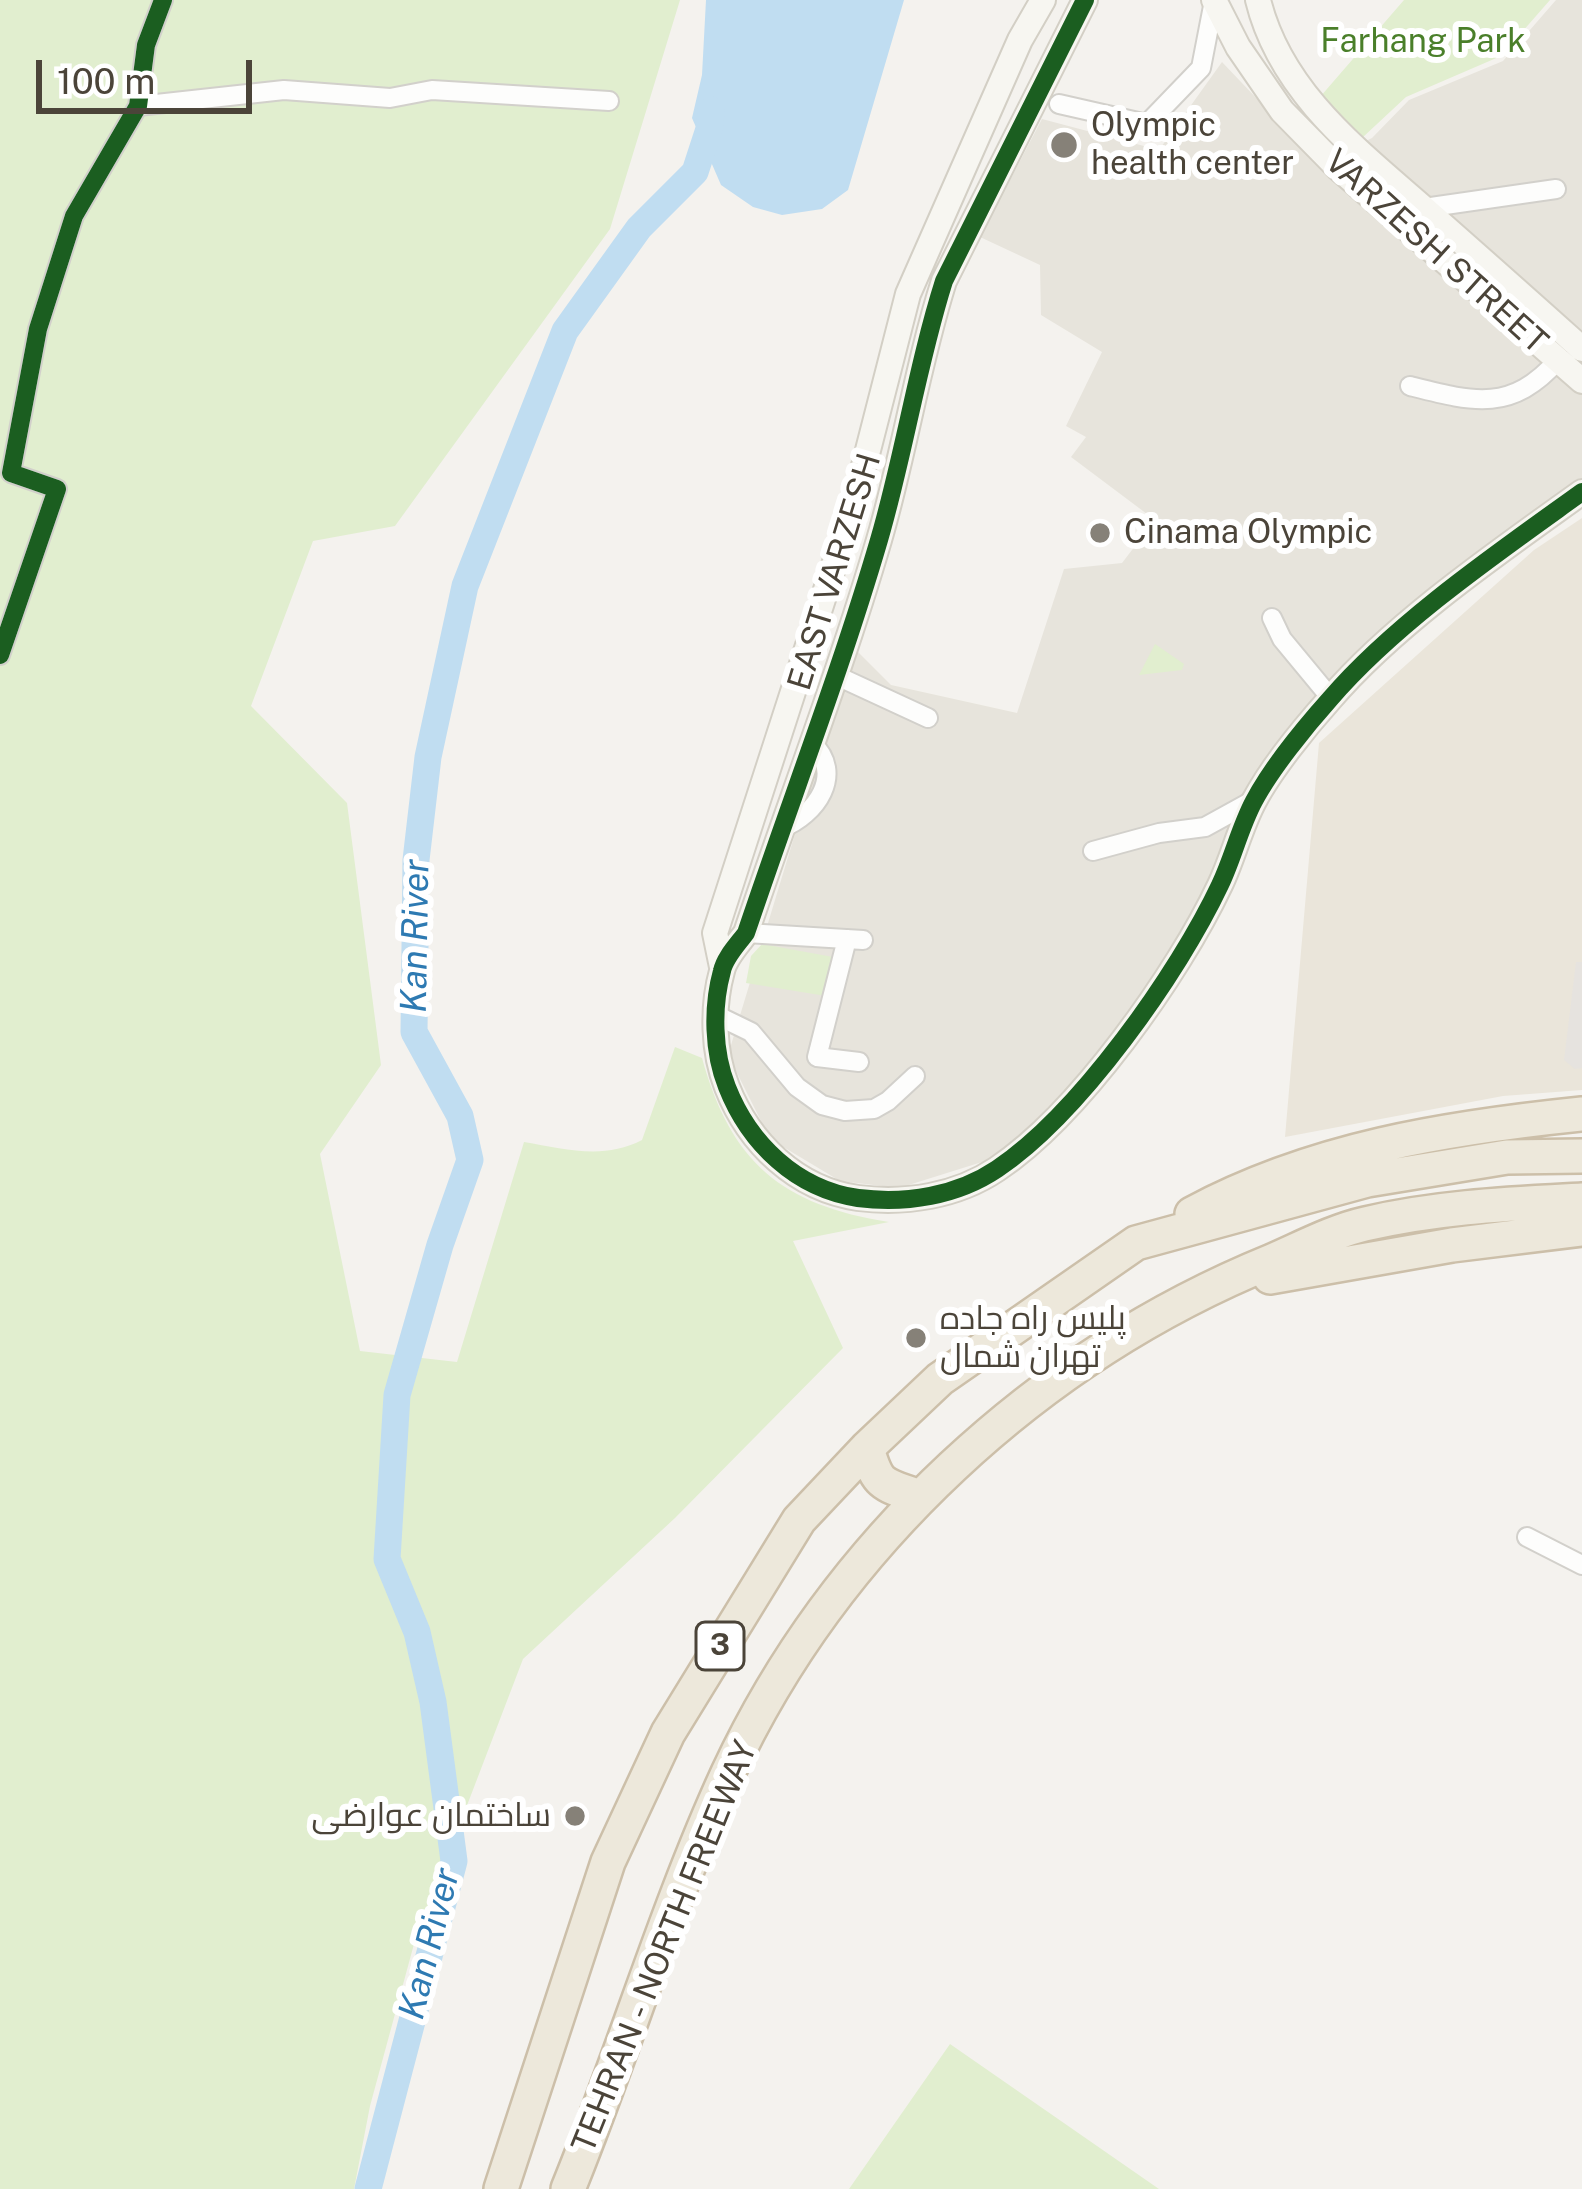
<!DOCTYPE html>
<meta charset="utf-8">
<style>
body{margin:0}
#map{position:relative;width:1582px;height:2189px;overflow:hidden;background:#f4f2ee;font-family:"Public Sans",sans-serif}
canvas{display:block}
.scale{position:absolute;left:36px;top:60px;width:216px;height:54px;box-sizing:border-box;border:6px solid #4b4439;border-top:0;padding-left:15px;font-size:36px;line-height:42px;white-space:nowrap;color:#4b4439;-webkit-text-stroke:9px #fff;paint-order:stroke}
</style>
<div id="map">
<canvas width="1582" height="2189"></canvas>
<div class="scale">100 m</div>
</div>
<script>
const ctx = document.querySelector('canvas').getContext('2d');
ctx.lineJoin = 'round';
function paint(path, color) {
  ctx.fillStyle = color;
  ctx.fill(path, 'evenodd');
}
function stroke(path, color, width, dash) {
  ctx.strokeStyle = color;
  ctx.lineWidth = width;
  ctx.lineCap = dash ? 'butt' : 'round';
  ctx.setLineDash(dash || []);
  ctx.stroke(path);
}
function label(font, color, halo, rows, align = 'center') {
  ctx.font = font + ' "Public Sans",Cairo,sans-serif';
  ctx.lineWidth = 12;
  ctx.setLineDash([]);
  ctx.textBaseline = 'middle';
  ctx.strokeStyle = halo;
  ctx.fillStyle = color;
  for (const [text, x, y, turn = 0] of rows) {
    ctx.save();
    ctx.translate(x, y);
    ctx.rotate((+turn || 0) * Math.PI / 180);
    ctx.textAlign = isNaN(turn) ? turn : align;
    if (halo) ctx.strokeText(text, 0, 0);
    ctx.fillText(text, 0, 0);
    ctx.restore();
  }
}
paint(new Path2D(`
 M1556,0h26v482l-285,238 -88,177 -101,150 -110,110 -99,31 -59,-7 -70,-42 -42,-84 124,-409 39,39 126,28 47,-144 58,-6 33,-43 -84,-63 15,-20 -20,-11 36,-74 -61,-37 -1,-50 -60,-28 62,-118 117,31 63,-88 97,102 53,-26 37,-38 94,-39z`), '#e7e4dc');
paint(new Path2D(`
 M1582,518v572l-79,6 -218,41 34,-394 215,-193z`), '#eae5da');
paint(new Path2D(`
 M0,0h680l-70,229 -215,297 -82,15 -62,165 96,97 34,262 -61,89 40,197 97,11 67,-220c41,7 80,18 118,-2l33,-93 27,11c29,105 80,147 187,164l-96,19 50,107 -168,170 -152,141 -109,285 -44,162 -16,83h-354z
 M1404,0h146l-49,56 -95,41 -44,41 -42,-41z
 M1155,644l29,20 -2,6 -43,5z
 M762,944l71,13 -7,39 -80,-13 5,-27z
 M950,2044l209,145h-310z`), '#e1eecf');
paint(new Path2D(`
 M1576,962h6v106l-7,1 -11,-9z`), '#e6e3df');
paint(new Path2D(`
 M706,0h198l-56,190 -26,19 -40,6 -29,-8 -32,-22 -29,-67 10,-43z`), '#c0ddf1');
stroke(new Path2D(`
 M368,2189l86,-328 -21,-159 -16,-70 -30,-73 10,-164 43,-150 30,-85 -10,-44 -46,-84 2,-172 12,-103 37,-171 100,-255 74,-103 56,-56 15,-46 1,-16`), '#c0ddf1', 27);
const street = new Path2D(`
 M1059,104l88,20 54,-56 13,-67
 M138,106l146,-16 106,8 42,-8 177,11
 M1424,208l132,-19
 M1410,386c63,16 101,27 148,-26
 M1272,618l10,21 48,58
 M0,655l57,-166 -46,-16 27,-144 36,-113 64,-110 8,-61 17,-45
 M835,675l93,43
 M782,828c34,-13 63,-54 30,-85
 M1093,851l66,-18 46,-6 49,-27
 M746,933l117,7
 M847,939l-30,118 42,5
 M716,1015l35,17 46,55 25,18 23,6 29,-2 14,-8 27,-25
 M1527,1537l55,28`);
const secondary = new Path2D(`
 M1085,0l-141,281c-27,85 -40,174 -65,259 -39,133 -89,262 -133,393 -8,11 -21,24 -24,38 -10,36 -9,81 5,116 22,56 69,102 131,111 48,6 99,-2 139,-29 82,-55 181,-195 223,-284 13,-27 20,-58 34,-84 17,-32 51,-74 76,-102 65,-76 170,-148 252,-207
 M1214,0l24,47 44,64 56,57 244,213
 M1258,0c23,94 102,152 171,213 51,45 102,90 153,136
 M722,967l-7,-34 141,-436 52,-203 112,-254 23,-40`);
const highway = new Path2D(`
 M1192,1214c121,-65 254,-86 390,-100
 M1270,1277l182,-32 130,-16
 M867,1448c11,40 16,35 52,49
 M501,2189l107,-327 60,-129 131,-213 68,-72 73,-69 196,-136 231,-63 140,-23 75,-1
 M568,2189c56,-137 98,-281 160,-416 107,-230 311,-417 544,-512 30,-13 62,-30 93,-37 72,-17 144,-20 217,-24`);
stroke(street, '#d2d0cb', 22);
stroke(secondary, '#d3cfc5', 28);
stroke(highway, '#ccbfa9', 38);
stroke(street, '#fdfdfc', 18);
stroke(secondary, '#f7f6f1', 24);
stroke(highway, '#ede8db', 33);
stroke(new Path2D(`
 M1085,0l-141,281c-27,85 -40,174 -65,259 -39,133 -89,262 -133,393 -8,11 -21,24 -24,38 -10,36 -9,81 5,116 22,56 69,102 131,111 48,6 99,-2 139,-29 82,-55 181,-195 223,-284 13,-27 20,-58 34,-84 17,-32 51,-74 76,-102 65,-76 170,-148 252,-207
 M0,655l57,-166 -46,-16 27,-144 36,-113 64,-110 8,-61 17,-45`), '#1b5e20', 18);
for (const [x, y, r, color] of [
 [1064,145,15,"#868178"],
 [1100,533,12,"#868178"],
 [916,1338,12,"#868178"],
 [575,1816,12,"#868178"]
]) {
  const dot = new Path2D();
  dot.arc(x, y, r, 0, 2 * Math.PI);
  ctx.fillStyle = color;
  ctx.fill(dot);
  stroke(dot, '#fff', 4.5);
}
for (const [x, y, w] of [
 [720,1646,48]
]) {
  const box = new Path2D();
  box.roundRect(x - w / 2, y - 24, w, 48, 9);
  ctx.fillStyle = '#fff';
  ctx.fill(box);
  stroke(box, '#4b4439', 3);
}
label('bold 30px', '#4b4439', null, [
 ["3",720,1646]
]);
label('33px', '#4a7f2a', '#fff', [
 ["Farhang Park",1423,42]
]);
label('33px', '#4b4439', '#fff', [
 ["Olympic",1091,126],
 ["health center",1091,164],
 ["Cinama Olympic",1124,533],
 ["پلیس راه جاده",940,1319],
 ["تهران شمال",940,1357],
 ["ساختمان عوارضی",551,1816,"right"]
], 'left');
label('33px', '#4b4439', '#fff', [
 ["VARZESH STREET",1436,252,42],
 ["EAST VARZESH",835,572,-73],
 ["TEHRAN - NORTH FREEWAY",665,1947,-68]
]);
label('italic 36px', '#2e7ab2', '#fff', [
 ["Kan River",416,936,-89],
 ["Kan River",430,1944,-76]
]);
</script>
